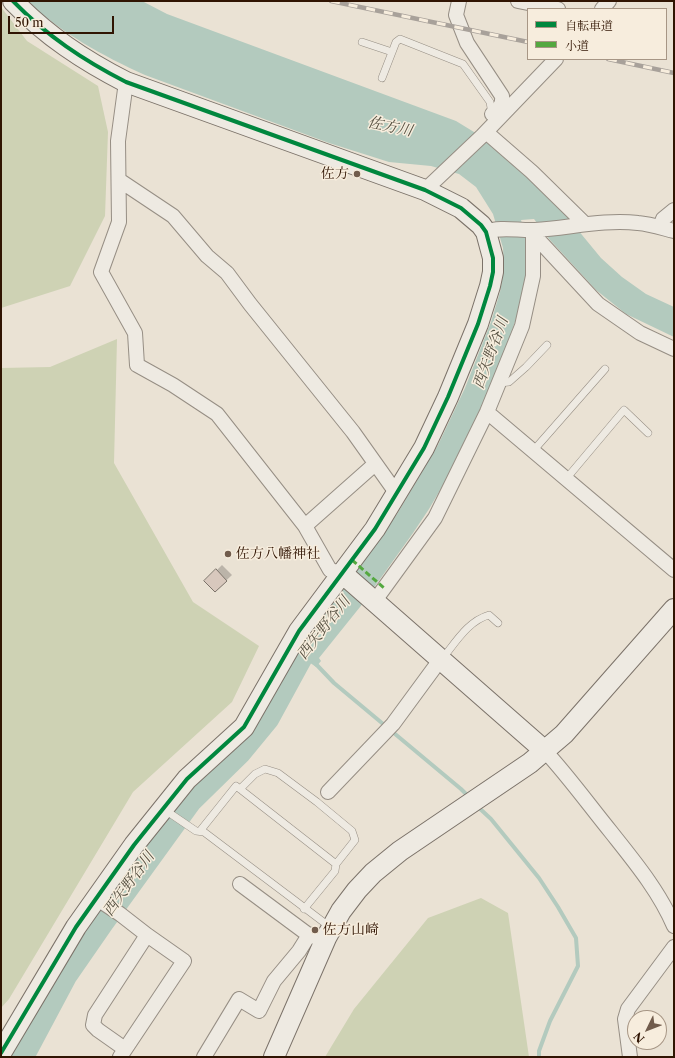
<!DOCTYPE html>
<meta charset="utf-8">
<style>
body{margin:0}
#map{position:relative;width:675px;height:1058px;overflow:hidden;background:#eae2d4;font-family:"Libre Caslon Text","Noto Serif JP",serif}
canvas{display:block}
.frame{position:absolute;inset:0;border:2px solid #301402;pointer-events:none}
.legend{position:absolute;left:527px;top:8px;width:140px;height:52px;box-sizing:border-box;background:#f7eddd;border:1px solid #a79685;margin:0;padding:5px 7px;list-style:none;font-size:12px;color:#301402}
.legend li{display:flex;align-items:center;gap:8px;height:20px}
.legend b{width:20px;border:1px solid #a79685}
.north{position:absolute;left:627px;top:1010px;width:40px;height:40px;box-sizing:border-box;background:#f7eddd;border:1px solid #a79685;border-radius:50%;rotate:227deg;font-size:11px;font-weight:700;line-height:16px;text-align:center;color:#301402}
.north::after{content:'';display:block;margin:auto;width:14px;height:18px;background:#715c4c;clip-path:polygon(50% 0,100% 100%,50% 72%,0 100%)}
.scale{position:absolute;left:8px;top:16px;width:106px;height:18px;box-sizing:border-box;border:2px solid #301402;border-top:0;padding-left:5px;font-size:12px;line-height:14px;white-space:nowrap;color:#301402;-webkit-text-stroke:3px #f7eddd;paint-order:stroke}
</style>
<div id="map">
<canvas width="675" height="1058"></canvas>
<div class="frame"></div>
<ul class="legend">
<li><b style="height:5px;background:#00873e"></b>自転車道</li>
<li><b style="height:5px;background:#54a840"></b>小道</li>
</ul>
<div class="north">N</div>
<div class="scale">50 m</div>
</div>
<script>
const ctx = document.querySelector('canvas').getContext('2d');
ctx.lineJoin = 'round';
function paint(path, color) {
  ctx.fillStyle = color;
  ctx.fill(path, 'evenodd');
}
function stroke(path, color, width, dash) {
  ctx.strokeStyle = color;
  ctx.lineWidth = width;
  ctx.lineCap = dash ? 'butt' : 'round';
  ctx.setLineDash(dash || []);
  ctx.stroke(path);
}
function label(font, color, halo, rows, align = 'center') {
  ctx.font = font + ' "Libre Caslon Text","Noto Serif JP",serif';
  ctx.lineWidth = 3;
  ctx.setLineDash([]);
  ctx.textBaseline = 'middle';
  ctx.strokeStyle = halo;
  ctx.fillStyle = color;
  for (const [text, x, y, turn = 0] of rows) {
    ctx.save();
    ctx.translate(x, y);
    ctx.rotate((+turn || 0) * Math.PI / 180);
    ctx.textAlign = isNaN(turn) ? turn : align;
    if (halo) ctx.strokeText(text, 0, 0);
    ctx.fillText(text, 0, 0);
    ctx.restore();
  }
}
paint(new Path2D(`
 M1,7l26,34 71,45 10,46 -3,84 -35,70 -69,22z
 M117,339l-3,124 79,139 66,44 -27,56 -99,90 -124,207 -8,9v-640l49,-1z
 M481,898l27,15 21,144h-204l29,-48 74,-91z`), '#ced2b4');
paint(new Path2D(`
 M27,1h115l25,13 289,107 31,19 58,50 56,68 21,19 24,17 28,13v30l-48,-23 -30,-24 -46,-50 -16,-21 -13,1 6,21v26l-3,27 -14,43 -29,73 -35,70 -17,29 -16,24 -53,74 -41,51 2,3 -5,6 -7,-5h-7l-12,22 -7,-3 16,-30 98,-137 41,-69 27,-57 26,-66 9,-30 4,-22 -1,-22 -10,-34 -17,-27 -17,-13 -28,-8 -42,-4 -60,-19 -184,-68c-44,-20 -82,-41 -118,-74z`), '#b3cabe');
paint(new Path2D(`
 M222,565l10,10 -17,16 -9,-10z`), '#0003');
stroke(new Path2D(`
 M314,662l20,21 127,106 9,9
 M477,806l14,13 48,59 19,29 18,31 2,28 -28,55 -11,30v6`), '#b3cabe', 4);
stroke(new Path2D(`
 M19,1057l5,-5 41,-77 36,-52 89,-123 49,-48 28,-34 36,-66`), '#b3cabe', 25);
const building = new Path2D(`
 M216,569l11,12 -12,11 -11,-11z`);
paint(building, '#d8c8bd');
stroke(building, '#7b7269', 1);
const lane = new Path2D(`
 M362,42l30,10
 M382,78l14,-36 4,-3 63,25 27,38 2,12
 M499,383l10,-1 17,-15 21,-22
 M533,451l72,-82
 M566,479l58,-69 24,23
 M442,659c14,-17 26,-38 47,-44l9,8
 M240,789l15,-15 10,-5 13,4 39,29 35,29 3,9 -19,24
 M165,810l31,21 8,1 126,95
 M200,831l36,-45 4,3 96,75 -1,7 -31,38`);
const street = new Path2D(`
 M459,1l-3,14 11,28 35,53c1,9 -3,12 -10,18
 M518,1l40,8
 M602,9l7,-8
 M126,82l-8,59 1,81 -18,50 34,61 2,32 36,20 44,29 88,112 25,44 12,3
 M486,132l46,40 53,52
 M119,180l54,36 34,40 20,17 23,31 103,128 44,62
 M425,190l57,-54 74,-77
 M660,227l3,-8 11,-9
 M532,230l1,4 65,70 42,29 34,16
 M486,232c15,-6 33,-1 49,-2 34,-2 69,-11 103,-7 12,1 24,5 36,8
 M487,412l187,158
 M305,526l70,-62
 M374,602l61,-84 52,-106 35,-86 11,-50v-42
 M545,751c24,26 44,54 66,81 23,29 48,59 63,94
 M328,792l65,-68 47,-64
 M240,884l66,49 11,5
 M96,898l24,16 27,21 37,26 -64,96
 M125,1049l-27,-19 -5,-5 2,-10 52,-80
 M204,1057l35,-58 20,12 15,-30 25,-30 10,-16
 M630,1057l-5,-38 3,-10 46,-62`);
const secondary = new Path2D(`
 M342,573l203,178
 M1,1053l75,-126 58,-82 53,-66 57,-52 55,-96 76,-102 49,-81 24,-51 30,-73 12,-38 3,-14v-14l-7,-26 -5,-7 -20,-17 -36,-18 -299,-108c-43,-22 -79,-46 -113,-81
 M274,1057l52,-119 15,-27 16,-21 16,-17 27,-22 130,-88 34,-29 110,-125`);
stroke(lane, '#968e84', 8);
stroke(street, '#968e84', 16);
stroke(secondary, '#7b7269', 22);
stroke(lane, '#eeeae2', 7);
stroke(street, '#eeeae2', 14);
stroke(secondary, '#eeeae2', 20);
const rail = new Path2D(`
 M331,1l197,41
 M608,59l66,14`);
stroke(rail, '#a8a19a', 4.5);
stroke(rail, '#f7eddd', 3, [9]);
stroke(new Path2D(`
 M352,560l32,28`), '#54a840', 3, [6, 3]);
stroke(new Path2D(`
 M1,1053l75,-126 58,-82 53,-66 57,-52 55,-96 76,-102 49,-81 24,-51 30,-73 12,-38 3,-14v-14l-7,-26 -5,-7 -20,-17 -36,-18 -299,-108c-43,-22 -79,-46 -113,-81`), '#00873e', 4);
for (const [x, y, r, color] of [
 [357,174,4,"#715c4c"],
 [228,554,4,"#715c4c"],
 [315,930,4,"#715c4c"]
]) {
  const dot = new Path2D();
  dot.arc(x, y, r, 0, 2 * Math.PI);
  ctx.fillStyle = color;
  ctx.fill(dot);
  stroke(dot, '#f7eddd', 1.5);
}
label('14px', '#301402', '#f7eddd', [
 ["佐方",349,174,"right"],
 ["佐方八幡神社",236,554],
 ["佐方山崎",323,930]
], 'left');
label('italic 15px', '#555041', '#f7eddd', [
 ["佐方川",390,127,12],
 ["西矢野谷川",491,353,-70],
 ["西矢野谷川",324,628,-52],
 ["西矢野谷川",129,884,-54]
]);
</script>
